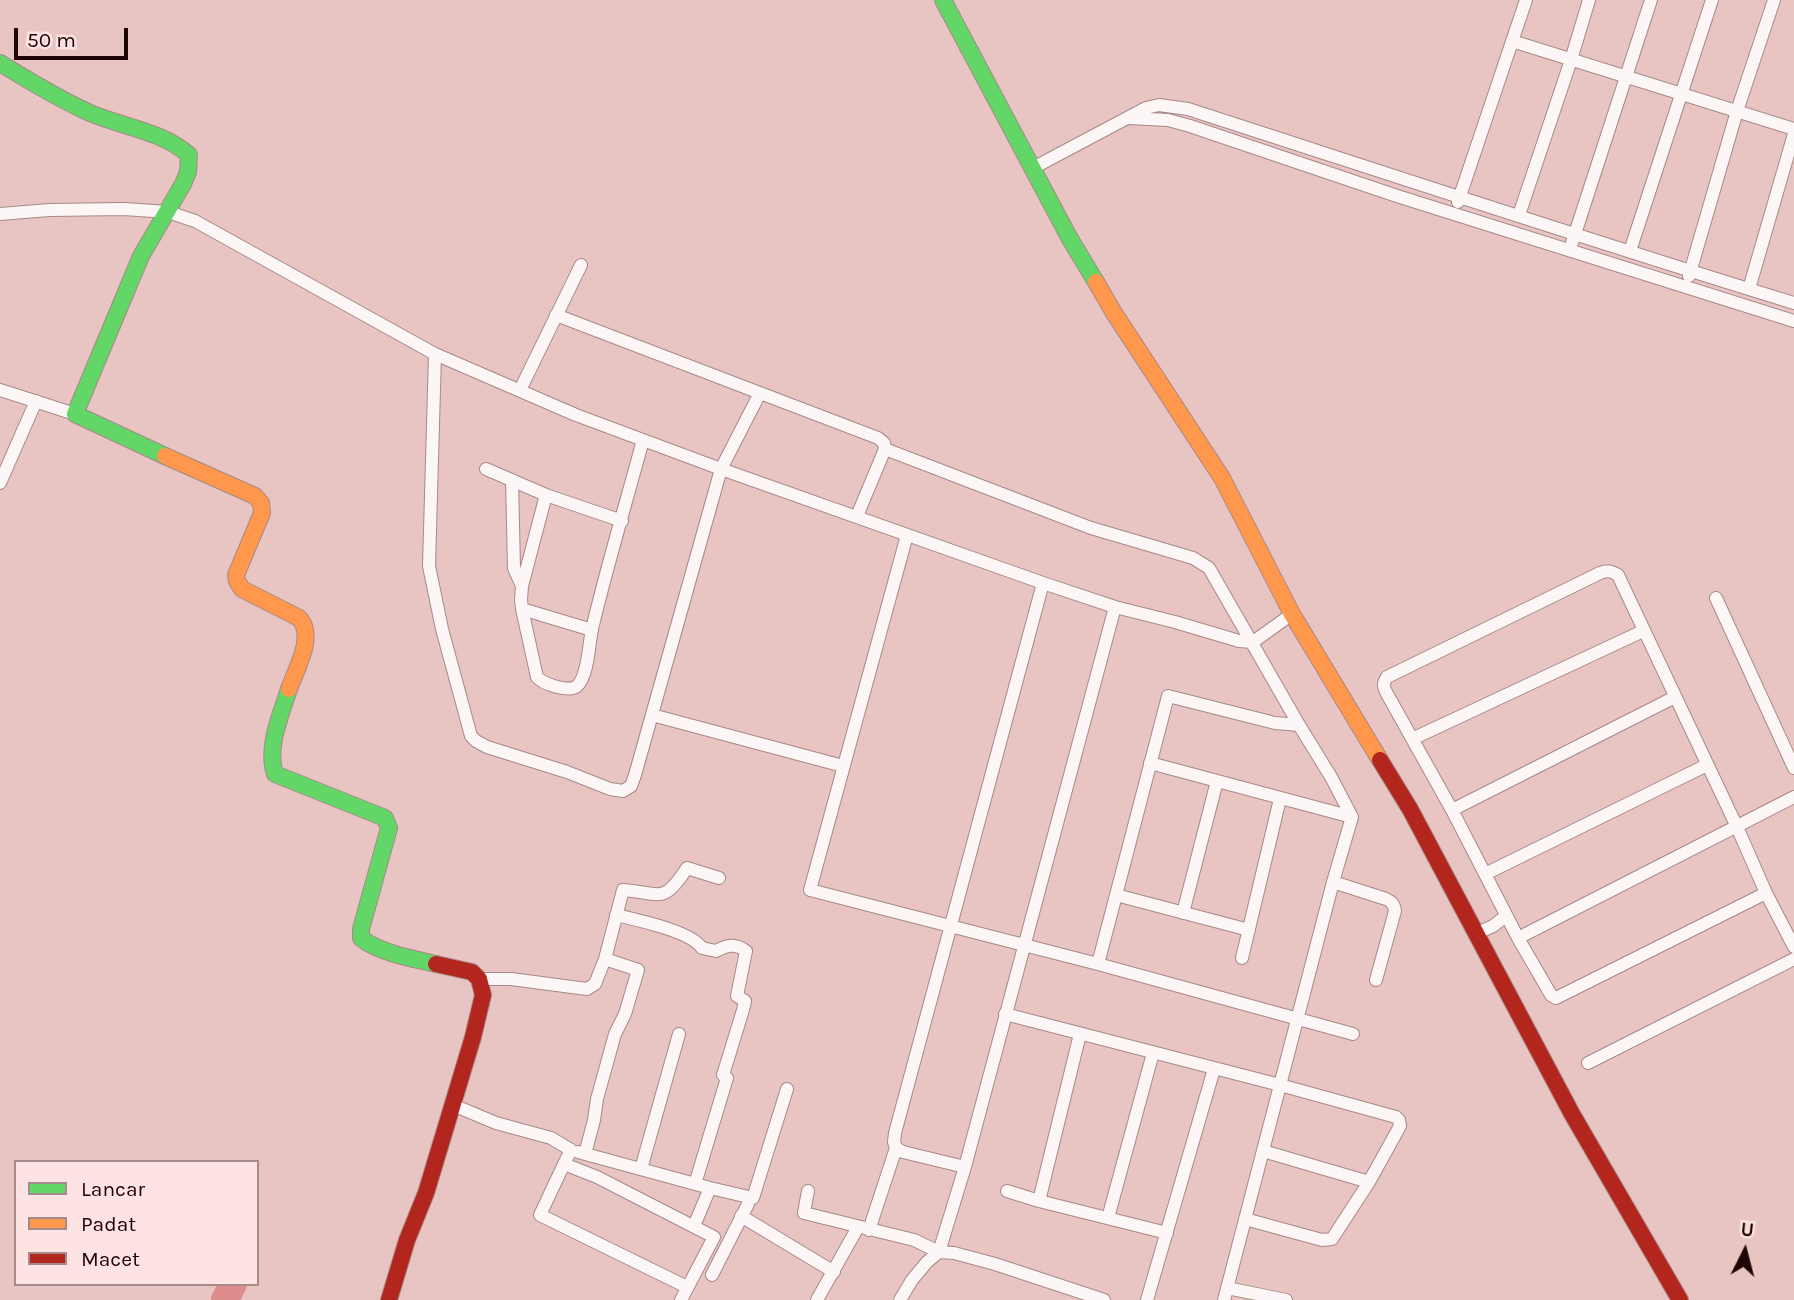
<!DOCTYPE html>
<style>
body{margin:0}
#map{position:relative;width:1794px;height:1300px;overflow:hidden;background:#e8c4c2;font-family:Karla,sans-serif}
canvas{display:block}
.legend{position:absolute;left:14px;top:1160px;width:245px;height:126px;box-sizing:border-box;background:#fde3e1;border:2px solid #a48a89;margin:0;padding:9px 12px;list-style:none;font-size:21px;color:#1e0405}
.legend li{display:flex;align-items:center;gap:14px;height:35px}
.legend b{width:35px;border:2px solid #a48a89}
.north{position:absolute;left:1710px;top:1216px;width:70px;height:70px;-webkit-text-stroke:5px #fde3e1;paint-order:stroke;rotate:6deg;font-size:19px;font-weight:700;line-height:28px;text-align:center;color:#1e0405}
.north::after{content:'';display:block;margin:auto;width:24px;height:32px;background:#1e0405;clip-path:polygon(50% 0,100% 100%,50% 72%,0 100%)}
.scale{position:absolute;left:14px;top:28px;width:114px;height:32px;box-sizing:border-box;border:4px solid #1e0405;border-top:0;padding-left:9px;font-size:21px;line-height:24px;white-space:nowrap;color:#1e0405;-webkit-text-stroke:5px #fde3e1;paint-order:stroke}
</style>
<div id="map">
<canvas width="1794" height="1300"></canvas>
<ul class="legend">
<li><b style="height:9px;background:#63d668"></b>Lancar</li>
<li><b style="height:9px;background:#ff974d"></b>Padat</li>
<li><b style="height:9px;background:#b3261e"></b>Macet</li>
</ul>
<div class="north">U</div>
<div class="scale">50 m</div>
</div>
<script>
const ctx = document.querySelector('canvas').getContext('2d');
ctx.lineJoin = 'round';
function stroke(path, color, width, dash) {
  ctx.strokeStyle = color;
  ctx.lineWidth = width;
  ctx.lineCap = dash ? 'butt' : 'round';
  ctx.setLineDash(dash || []);
  ctx.stroke(path);
}
stroke(new Path2D(`
 M225,1300l8,-16`), '#dd8d8b', 28);
const street = new Path2D(`
 M1512,41l282,88
 M1129,118l39,2 22,6 207,70 397,125
 M1031,169l115,-61 13,-3 29,4c201,65 403,132 606,194
 M1458,202l68,-202
 M0,214l49,-4 75,-1 44,3 27,9 240,133 141,61 145,54 322,114 72,24 60,15 64,19 14,1 39,-28
 M1519,215l52,-155 18,-60
 M1572,243l79,-243
 M1630,251l82,-251
 M1689,276l48,-165 37,-111
 M1749,289l45,-155
 M435,354l-6,212 13,63 29,107 5,5 11,6 80,25 43,17 13,2 8,-5 4,-11 86,-306 39,-76 -204,-78
 M0,390l75,24
 M520,390l61,-125
 M760,393l118,45 6,5 1,6 -28,67
 M885,449l206,79 102,30 16,10 90,157 32,52 21,40 -19,65 -109,418
 M486,469l60,26 76,26
 M512,480l2,88 8,18
 M0,483l36,-82
 M546,495l-24,91 -1,14 1,9 15,68c6,7 32,16 40,9 11,-9 12,-43 15,-57 15,-63 34,-126 51,-189
 M907,535l-97,355 288,74 255,70
 M1716,598l78,170
 M522,609l70,21
 M652,715l191,51
 M1412,739l231,-108
 M1150,763l202,54
 M1794,797l-276,141 -66,-128 -66,-118c-3,-6 -3,-9 1,-15l213,-104c8,-3 11,-2 18,2l119,252 29,66 28,54
 M1452,810l223,-113
 M1485,874l222,-109
 M1333,882l53,17c6,3 8,5 9,12l-19,69
 M1116,895l133,35
 M1183,913l34,-132
 M616,915c21,5 75,16 86,33l14,3c11,-6 19,-8 30,0l-9,45 8,5 -2,9 -20,65 4,3 -32,106
 M1475,934l18,-8 13,-10
 M1518,938l33,57 5,3 210,-105
 M1242,958l38,-159
 M1098,964l70,-268 107,27 24,2
 M479,979h32l76,10 8,-5 10,-25
 M1005,1014l275,71 116,32 3,3 1,6 -31,56 -37,57 -10,1 -77,-21
 M1588,1063l206,-104
 M453,1105l43,18 55,15 20,12 -7,14 33,13 117,60 -33,63
 M1263,1151l106,31
 M578,1152l132,36 43,10 34,-109
 M585,1154l9,-34 3,-21 18,-65 10,-20 13,-44 -33,-11 18,-69c38,3 40,15 64,-22l32,10
 M564,1164l-24,51 147,72
 M965,1167l-62,-15 -7,-4 -2,-6 1,-9 148,-550
 M641,1169l38,-135
 M808,1191l-4,22 110,27 25,12 15,1 41,11 109,36
 M1007,1191l32,10 128,32
 M1039,1201l41,-167
 M741,1216l93,56
 M1108,1218l45,-165
 M694,1226l16,-38
 M869,1230l27,-82
 M712,1275l36,-71
 M1227,1288l59,12
 M817,1300l41,-73
 M900,1300l12,-20 15,-18 12,-10 26,-85 150,-560
 M1147,1300l67,-231`);
const fast = new Path2D(`
 M943,0l127,239 26,43
 M0,63c29,18 59,36 90,50 33,14 72,18 99,42l-1,17 -5,12 -42,72 -66,158 90,42
 M289,689c-8,25 -23,59 -14,85l110,44 4,10 -28,101v9c18,15 53,21 75,26`);
const slow = new Path2D(`
 M1096,282l18,31 108,165 70,136 88,146
 M165,456l90,40 6,7 1,10 -26,62 1,6 5,8 57,29c17,18 -3,51 -10,71`);
const jam = new Path2D(`
 M1380,760l30,49 162,305 108,186
 M389,1300l18,-60 19,-47 47,-156 10,-42 -4,-16 -7,-7 -36,-8`);
stroke(street, '#a78988', 14);
stroke(fast, '#a78988', 18);
stroke(slow, '#a78988', 18);
stroke(jam, '#a78988', 18);
stroke(street, '#fcf6f6', 12);
stroke(fast, '#63d668', 16);
stroke(slow, '#ff974d', 16);
stroke(jam, '#b3261e', 16);
</script>
